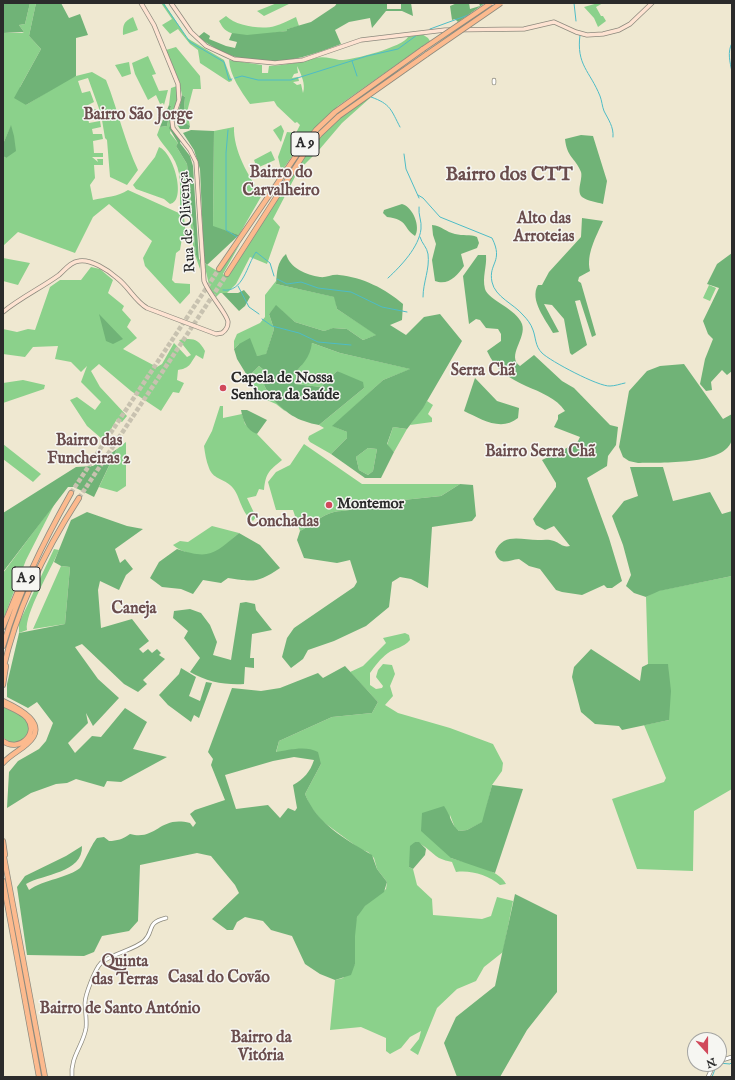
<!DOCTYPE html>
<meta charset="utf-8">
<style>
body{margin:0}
#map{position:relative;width:735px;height:1080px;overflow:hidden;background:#efe8d1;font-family:"IM FELL English",serif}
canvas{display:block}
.frame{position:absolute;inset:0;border:4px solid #2b2b2b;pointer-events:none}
.north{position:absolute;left:687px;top:1032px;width:40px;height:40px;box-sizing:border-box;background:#f6f6f2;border:1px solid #a5a5a2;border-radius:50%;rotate:159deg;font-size:11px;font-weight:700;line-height:16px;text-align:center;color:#2b2b2b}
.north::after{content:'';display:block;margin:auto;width:14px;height:18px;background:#d1495b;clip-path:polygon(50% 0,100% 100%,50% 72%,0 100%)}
</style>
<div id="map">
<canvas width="735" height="1080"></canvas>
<div class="frame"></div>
<div class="north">N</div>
</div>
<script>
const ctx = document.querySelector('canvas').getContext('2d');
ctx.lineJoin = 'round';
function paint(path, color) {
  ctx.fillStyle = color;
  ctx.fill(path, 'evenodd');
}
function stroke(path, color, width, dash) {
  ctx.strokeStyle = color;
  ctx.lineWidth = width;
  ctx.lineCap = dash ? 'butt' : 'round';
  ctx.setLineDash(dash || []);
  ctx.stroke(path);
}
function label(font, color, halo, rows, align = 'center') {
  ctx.font = font + ' "IM FELL English",serif';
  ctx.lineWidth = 3;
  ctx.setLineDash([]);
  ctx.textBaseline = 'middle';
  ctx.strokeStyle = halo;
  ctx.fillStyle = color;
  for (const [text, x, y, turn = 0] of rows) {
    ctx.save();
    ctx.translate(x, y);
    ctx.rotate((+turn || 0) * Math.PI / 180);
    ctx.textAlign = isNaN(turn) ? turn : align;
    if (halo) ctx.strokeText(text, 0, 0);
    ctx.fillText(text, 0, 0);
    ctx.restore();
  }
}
paint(new Path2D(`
 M30,3h6l-7,33 12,13 -21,38 6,18 46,-28 20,-5 14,8c12,30 19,63 32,90l-11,15 -17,-8 -3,-37 -2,-2 -4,-24 -13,-36 -10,3 4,12 8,-2 4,11 -8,4 1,6 9,-3 2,5 -10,4 1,5 11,-2 1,6 -9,2 1,5h9l1,5 -10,2 1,12h9v4h-11l6,5 -1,-3h6v6h-9l1,13 -5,7 3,15c12,-3 25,-3 35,-10l53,24 3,3 2,19 -4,2 -2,12 -4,3 -4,27 3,3 15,1v9l-10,11 -35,-38 -2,-8 9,-17 -43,-37 -16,13 -18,36 -57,-21 -15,14v-90l3,2 5,-32 -8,18v-111h19l2,-1 -5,-7 6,-1z
 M161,3h3l23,35 37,22 8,21 -3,1 -29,-19 -2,-13 -8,-6 -12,-15 -8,5 -8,-9 10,-6z
 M277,3h14l-27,13 -7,-5z
 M598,3h5l-7,4 5,9h2l3,5 -8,6 -4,-9 -10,-11z
 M226,16c10,10 36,14 49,10 7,-2 14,-6 21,-9l3,9 -12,3v2c-16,2 -46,9 -60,0 -4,-2 -6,-7 -8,-10z
 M133,17l5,13 -15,5c0,-10 0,-13 10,-18z
 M422,34l6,4 2,3 -92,65 -35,35 -20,28 -2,1 -3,-13 9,-25 9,1 4,-8 -3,-3 -2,1 -18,-17 -3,-5 -24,3c-9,-13 -20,-28 -21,-44l33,5v8h6l1,-7c19,-1 29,-4 47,-8 6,-2 16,0 23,2 11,1 64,-13 69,-23zM297,66c4,8 9,18 6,27l-2,-9 -4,1 -4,-3 6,-1 -1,-4 -6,1 2,-4 4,-1z
 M176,47l24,29 1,13h-8l-6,23 3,14 -7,-5 2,-24 -3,-2 -3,-14 -13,-31z
 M148,56l8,18 -4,1 7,16 9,-1 -4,15 -1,-2 -3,1 -4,-9 -8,5 -13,-26 -3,-11z
 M129,62l2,12 -9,3 -7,-12z
 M177,86l1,11 -8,36 8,10 -2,3 11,18 9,91 4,5v9l-6,-17 -5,-38 -6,-4 -3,-5c0,-18 2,-34 -8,-49 -5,-8 -11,-13 -15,-21l3,-8 7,-1 4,-20 -2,-1 2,-17z
 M368,97l2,1 -28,25 -23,27 -21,21 -25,48 7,8 -13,37 -17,-7 -14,27 -9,9h-7l-4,4 -6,-8 -6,-26 15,9 21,-28 -17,30 4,3c31,-48 59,-100 96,-143 13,-15 29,-26 45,-37z
 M281,125l3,6 -3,11 -8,-12z
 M234,127c-1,23 15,51 28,68l-23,40 -26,-8 1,-96z
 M159,147c15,6 28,54 11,57l-6,-5 -28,-10 -3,-4 22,-28z
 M271,151l4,9 -18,8 -3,-8z
 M3,258l27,5 -12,22 -15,-4z
 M91,267l9,2 13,11 -5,13 16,13 -2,4 9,10 -4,7 10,11 -14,11 34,18 5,-3 12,-21 13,14 4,-2 -12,-15c13,-2 19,-2 26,11l-2,8 -7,-4c-6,9 -6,13 -18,15l-1,10 7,3 -5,10 -6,-1 -12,19 -30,-20 -32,-27 -8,7 9,16 27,29 -5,6 -5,-3 -10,17 6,6 -4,3 -22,-19 -17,-26 7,-3 18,13 6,-8 -20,-20 6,-16 -6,6 -10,-10 -16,-3 3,-13 -25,1 -8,10 -22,-3v-25l14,3 11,-3 7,1 15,-43 10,-7h21z
 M276,281v3l59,13 2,12 40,26 -14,5 -16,-11 -13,-1 -10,3 -29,-9 -19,-16 -7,8 5,15 -8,26 -9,1 -18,-12 -5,5v-8l3,-7 23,-11 5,-6v-22z
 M709,285l7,3 -6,13 -7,-3z
 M312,343l28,10 71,16 -28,11 -50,46 14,6v6l-16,16 -21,-12 -2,-3 1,-3 15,-8 -5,-3 45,-37 -27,-17 -16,16 -26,-3 -4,-8 10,-10z
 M259,366l6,5 1,7 -2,7 3,6 19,21 -10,-8 -16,-7 -12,-20z
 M23,380l22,5 -1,4 -41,14v-20z
 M427,401l6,4 -5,9 4,4v4l-22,3z
 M220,406h3v12l19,-4 3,10 12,10 25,26c-13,11 -16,12 -18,30l-5,-1 -3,7 -9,2 9,19 -3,4c-14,-10 -12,-27 -23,-36 -8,-7 -17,-6 -21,-17 -3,-7 -4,-15 -5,-22l8,-15z
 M393,427l14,2 -13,23 -7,-7z
 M126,442v44l-9,6 -18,-5 18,-38z
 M3,444l38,30 -8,8 -30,-23z
 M304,444l58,40h98l-19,12 -76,8c-11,7 -20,6 -31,8 -13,3 -23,14 -34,19l-7,-21h-17l-8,-28 8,-10 14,-7z
 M368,448l9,1 -4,22 -5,4 -9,-5 -3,-13z
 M55,503l-29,57 -23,60v-47z
 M212,526l27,7c-8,7 -19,20 -31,22 -10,2 -27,-3 -35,-10l7,-4 8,1z
 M54,549l5,1c-7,17 -35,65 -32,80l-8,3v-10z
 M61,566l9,1 -5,57 -32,5z
 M732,576v213l-38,22 -1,60 -56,-2 -25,-70 52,-17 2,-4 -22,-53 25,-5 -1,-56h-20l-2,-67 11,-6z
 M405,633l4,2 1,5c-7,8 -15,8 -22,13 -8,6 -13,13 -18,20v12l6,4 6,-1 1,-2 -7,-9 2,-7 5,-6 9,1 3,9 -5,12 3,10 -8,9 13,8 52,15 43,16 10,19 -1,8 -10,14 -9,37 -16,8 -8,1 -4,-3 -5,-13 1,43c15,5 48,11 55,26l-6,1c-12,-10 -29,-15 -44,-13l-4,-10c-4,-1 -9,-2 -13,-4 -8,-5 -16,-15 -24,-16l-6,25 4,2 4,16 15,14 1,16 49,4 9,-3 6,-19 16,4 -10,51 -19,15 -8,14 -19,8 -20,19 -19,47 -8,-5 9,-11 2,-8 -11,6 -9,11 -11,6 -4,-3v-13l-25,-11 -31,3 5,-50 8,-2 12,-14c0,-10 -2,-39 2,-47 4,-12 20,-20 29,-28l1,-7 -10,-13 -3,-11 -6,-6 -8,-3 -38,-28 -12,-15 -5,-12 16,-30 -24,-15 -21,4 3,-12 53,-24 40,-4 6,-11 -28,-30 13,-6 23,-23 -3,-5z
 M3,707l19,9 6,7v12c-8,8 -16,11 -25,2z`), '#8bd18b');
paint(new Path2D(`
 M3,3h27l-5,21 -6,1 5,7 -21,1z
 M36,3h25l8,15 11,-4 8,21 -12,3v38l-50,29 -12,-7 27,-49 -12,-13z
 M337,3h50v6h14v-6h10l2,13 -11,-5h-16l-14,17 -2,-10 -21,4 -14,8 6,14c-54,21 -93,29 -143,-7l6,-5 6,4 -1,3 17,7 9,2 2,-6 -8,-2 3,-7 15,2 40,-4v-2l24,-7 24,-16z
 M457,3h12l1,6 10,-3 -1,-3h6l-27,19 -3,-3 -3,1 -2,-14z
 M182,95l3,2 -2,24 7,5 -1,3h-9l-4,-6z
 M169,105l2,1 -4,20 -7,1z
 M11,125l3,11 2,15 -10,7 -3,-2v-12z
 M170,126l11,13 -1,4 10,13 3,10 6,95 -3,-6 -9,-91 -11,-18 2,-3 -9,-15z
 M191,130l23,1 -1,95 26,9 -32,30 -3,-3 -4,-93 -6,-19 -11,-17z
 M581,135l12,1 14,45 -4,23c-6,-2 -16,-3 -21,-7 -6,-6 1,-18 -1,-25 -6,-15 -14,-14 -16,-33z
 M402,204c11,3 19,23 13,32 -13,-9 -6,-16 -28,-19l-4,-4 1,-3z
 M582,218l21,3c-7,16 -17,33 -13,50l-11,6 -1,4 3,2 15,52 -4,2 -12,-37 -5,1 12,44 -15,10 -2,-2 -6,-34 -12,-14 -8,-1 15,28 -6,1c-7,-13 -24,-33 -15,-48h4l7,-13 32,-35z
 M432,225c10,1 14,7 23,9 8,2 15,0 22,3l2,6 -2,5 -16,6 3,12c-7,10 -16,20 -29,15l-3,-21 4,-16 -3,-9z
 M732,253v118l-5,4 -5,-5 -11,12 1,8 -6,1 -6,-7 5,-25 8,-20 -5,-5 -5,-13 16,-33 -12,-4 10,-20z
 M286,254c4,14 20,21 34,23 6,1 12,-3 19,-2 23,2 47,14 64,29l-1,16 -12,5 16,10 18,-18 16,-3 22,27 -39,67 -16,21 -14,-2 -6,17 7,8 -13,26h-16l-34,-24 16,-16v-6l-15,-6 51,-46 27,-11 -70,-16 -28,-10c-2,15 -10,22 -20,33l3,8 26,3 16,-16 26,11 1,6 -45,37c-5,-1 -10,-2 -15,-4 -16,-5 -33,-21 -40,-36l2,-7 -1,-7 -6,-5 -11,11 -11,-18 -3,-10 5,-5 11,-6 7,18 9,-2 8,-25 -5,-15 7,-9 19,17 29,9 9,-3 14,1 16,11 13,-5 -39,-26 -3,-12 -58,-13c1,-12 1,-22 10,-30zM368,448l9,1 -4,22 -5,4 -9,-5 -3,-13z
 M478,255h8c1,12 -4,22 -1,34 3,11 32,20 37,35 5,14 -16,32 -2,42l14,-11 28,26 12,7 36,37 8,2 -2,18 -8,11 -1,10 -20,12 22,60 13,43 -10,7h-5l-3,-3 -22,10 -20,-3 -6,-2 -16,-21 -11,-3 -10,-7c-11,1 -19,8 -24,-7 8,-20 27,-12 43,-12 5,0 11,-1 16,1 6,2 9,7 16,5l-16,-20 -9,4 -9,-5 -3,-6 23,-32v-4l-14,-23 35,-17 3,-6 -26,-10 4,-8v-4l7,-4c-17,-26 -61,-21 -78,-60l14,-10v-7l-3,-5 -12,-1 -6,-8 -4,-1 -7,5 -6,-48z
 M244,290l6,7 -5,9 -6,5 -17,-18h16z
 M99,314l24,25 -10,5 -7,-3z
 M684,364l39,55 9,-5c0,8 1,17 0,25 -5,27 -73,23 -94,24l-9,-2 -6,-4 -4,-10 10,-56 18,-20 13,-5z
 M475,378l22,23 22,7 -1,10c-17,14 -37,1 -54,-7z
 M241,410h6l20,10 -10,14c-11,-4 -14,-14 -16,-24z
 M117,449l-23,48 -20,-10h-6l-65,85v-59l73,-46 17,-1z
 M630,467h33l10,34 37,-9 12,22 10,-3v65l-73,15 -13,6 -12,-4 -8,-7 5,-11 -8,-30 -11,-29 12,-15 14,-5z
 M460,484l13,1 3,31 -4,5 -40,6 -4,61 -17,-9 -11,-2 -8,5 -3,25 -23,19 -32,15 -26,9 -5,9 -12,9 -9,-11 5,-19 7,-10 60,-41 3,-5 -7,-22 -13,3 -33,-5 -7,-18 3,-9c11,-5 21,-16 34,-19 11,-2 20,-1 31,-8l76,-8z
 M87,512l40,14 16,3 -28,20 5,14 5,-4 8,10 -7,6 -7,15 -19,-9 -2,9 3,38 31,-9 17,22 -10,8 4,4 5,-4 4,4 5,-4 4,4 -2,2 6,4 -22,21 4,4 -9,8 -14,-8 -42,-40 -7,3 23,32 21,19 -26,28 -7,-13 2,10 -20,20 7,10 17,-17 9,1 24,-29 22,14 -14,27 34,8 -46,25 -14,-1 -3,6 -28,-8 -9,4 -11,1 -25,9 -24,15 2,-36 9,-11 21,-12 7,-8 7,-18 -16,-21 -9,6 -21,-11v-13l12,-51 46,-9 5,-57 -9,-1 -7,-4 17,-42z
 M239,533l21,12 20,23c-22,15 -26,14 -52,10l-7,5 -18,-3 -10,14 -12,-5 -19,-2 -12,-9 9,-16 18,-13c33,11 37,5 62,-16z
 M246,602l9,2 1,6 16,20 -20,4 -2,24h4v10l-9,-1 -1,17c-19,1 -37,-2 -54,-12l10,-14 -16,-20 4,-7 -15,-13 1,-7 16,-2 11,4 9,12 7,17 -4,13 18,5 9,-57z
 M591,649l49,32 2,-14 6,-3h20l3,27 -2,29 -47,10 -3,-4 -24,-2 -14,-12 -9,-35 2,-10z
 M345,666l33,36 -6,11 -40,4 -53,24 -3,11c12,-2 30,-7 42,0l3,12 -16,30c12,30 40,45 67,61l5,14 10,13 -3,10 -19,14 -8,11 -2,19v28l-4,11 -16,5 -15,-6 -15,-10 -13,-28 -21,-6 -8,-9 -18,-4 -8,5 -4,8h-6l-15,-11 27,-26 -4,-8 -24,-29 -14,-3 -57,12 -2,56 -9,10 -27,5 -8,16 -10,4 -57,-1 -10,-68 8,-11 41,-20 16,-10c1,27 -39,28 -56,38l3,6c14,-10 41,-13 51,-22 3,-3 11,-23 17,-30l7,-1 5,4c8,0 14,-2 21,-7 27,7 29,-19 60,-11l3,4 3,-4 -6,-9 5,-4 30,-10 -14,-35 2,-6 -5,-7 24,-64 29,3 19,-3 38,-15 5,5zM294,757l20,3c-4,12 -10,19 -21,25l4,23 -2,3 -7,-3 -8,10 -12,-13 -32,4 -11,-34 48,-14z
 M181,668l15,9 -7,19 11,5 6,-19 6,1 -13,35 -5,-3 -3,7 -23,-17 -9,-10 20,-21z
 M492,785l31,4 -28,84 -44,-15 -30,-27 1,-18 22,-7c6,8 7,19 15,25l8,-1 15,-8z
 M415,842h4l7,7 -1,6 -12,14 -4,-2 1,-21z
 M515,894l42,21v77l-30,38 -27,47h-43l-13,-34 12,-26 39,-31z`), '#70b377');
stroke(new Path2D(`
 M163,3l27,39 34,20 5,18 3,-1
 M574,3l2,18
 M485,9l7,-2
 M430,29l41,-15
 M580,35c-4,30 10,36 20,61 2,5 2,10 4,15 4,8 10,16 9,26
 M732,43c-5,9 -2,19 0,29
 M352,61l5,15
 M235,78l7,-2 16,4h33l76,-24 31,-7 19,-14
 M371,97c20,7 20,13 29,30
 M228,130l-2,23v77l11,7
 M404,154l2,15 13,29
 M418,195l5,3 17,19 52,21c12,24 -4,25 0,44 3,15 22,22 31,33 4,4 8,9 10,15 3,8 2,16 9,23 8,8 57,34 68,33 5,0 10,-2 15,-3
 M420,237c2,7 7,10 8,17 2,15 -5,28 -5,43
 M388,278c13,-12 31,-31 33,-49 1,-8 -3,-14 -2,-22
 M277,279l10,5 14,-2 17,6 33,4 31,15 25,5
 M238,286l11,21 10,7
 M223,290c20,3 24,-25 33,-38l14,11 4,13
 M262,319l10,7 27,7 19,9 33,3
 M719,1063l11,1 2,-2
 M712,1077l5,-13`), '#4ebcc6', 1);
stroke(new Path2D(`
 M71,493l148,-224
 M79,498l148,-224`), '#c8c2b0', 4.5, [4.5, 2]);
const tertiary = new Path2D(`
 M494,80v3
 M719,1061l13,-4
 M72,1077c-2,-20 11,-31 14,-49 1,-9 -1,-17 -1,-25 0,-8 10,-34 16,-40 12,-10 33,-13 43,-22 11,-10 1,-18 22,-23
 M708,1077l6,-13`);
const secondary = new Path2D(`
 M171,3l20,29 15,14 28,13 41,4 28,-3 58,-20 84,-10 79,-1 30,-7 22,10 11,3 16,-1 16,-4 11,-6 22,-21
 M3,312c17,-14 38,-24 56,-37 6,-5 11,-13 20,-14 12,-2 29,9 38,17 12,9 17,22 30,30l69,26 6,-1c3,-2 6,-6 6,-11 0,-7 -20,-29 -24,-41l-8,-119 -6,-12 -17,-22 -1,-7 7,-21 -1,-16 -24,-59 -13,-22`);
const motorway = new Path2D(`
 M219,269l81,-119 16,-20 19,-18 88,-63
 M227,274l77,-120 16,-20 19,-18 88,-62
 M3,627l19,-46
 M3,646c16,-55 40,-103 68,-153
 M3,670c14,-63 41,-118 76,-172
 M3,685l3,-19
 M3,701c15,7 48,23 24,43 -8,7 -17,11 -24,19
 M3,704c8,4 19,8 24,14 13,16 -9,35 -24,23
 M3,841l2,14
 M3,852l42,225
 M3,881l36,196`);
stroke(tertiary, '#8d8a7e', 4.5);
stroke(secondary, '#8d8a7e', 5);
stroke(motorway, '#8d8a7e', 6);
stroke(tertiary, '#fff', 3);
stroke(secondary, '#fee3d2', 3.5);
stroke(motorway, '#fcba8e', 4.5);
const motorwayBridge = new Path2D(`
 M423,49l68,-46
 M427,54l74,-51`);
stroke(motorwayBridge, '#8d8a7e', 6, []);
stroke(motorwayBridge, '#fcba8e', 4.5);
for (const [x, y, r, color] of [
 [223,388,4,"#d1495b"],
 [329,505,4,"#d1495b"]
]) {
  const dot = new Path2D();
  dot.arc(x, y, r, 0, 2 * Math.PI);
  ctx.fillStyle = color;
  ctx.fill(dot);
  stroke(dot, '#f6f6f2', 1.5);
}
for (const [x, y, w] of [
 [305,144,28],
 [26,579,28]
]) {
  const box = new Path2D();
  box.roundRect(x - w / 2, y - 12, w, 24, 3);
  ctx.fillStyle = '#f6f6f2';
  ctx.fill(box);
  stroke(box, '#2b2b2b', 1);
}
label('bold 14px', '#2b2b2b', null, [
 ["A 9",305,144],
 ["A 9",26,579]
]);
label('15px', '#2b2b2b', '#f6f6f2', [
 ["Rua de Olivença",188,222,-94]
]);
label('bold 15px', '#2b2b2b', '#f6f6f2', [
 ["Capela de Nossa",231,379],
 ["Senhora da Saúde",231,396],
 ["Montemor",337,505]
], 'left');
label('bold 16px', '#6a4d4d', '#f6f6f2', [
 ["Bairro São Jorge",138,116],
 ["Bairro do",281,174],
 ["Carvalheiro",281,192],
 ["Alto das",544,220],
 ["Arroteias",544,238],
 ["Serra Chã",483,372],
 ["Bairro das",89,442],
 ["Funcheiras 2",89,460],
 ["Bairro Serra Chã",540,453],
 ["Conchadas",283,523],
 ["Caneja",134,610],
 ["Quinta",125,963],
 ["das Terras",125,981],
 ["Casal do Covão",219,979],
 ["Bairro de Santo António",120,1010],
 ["Bairro da",261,1039],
 ["Vitória",261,1057]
]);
label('bold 19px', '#6a4d4d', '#f6f6f2', [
 ["Bairro dos CTT",509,176]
]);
</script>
